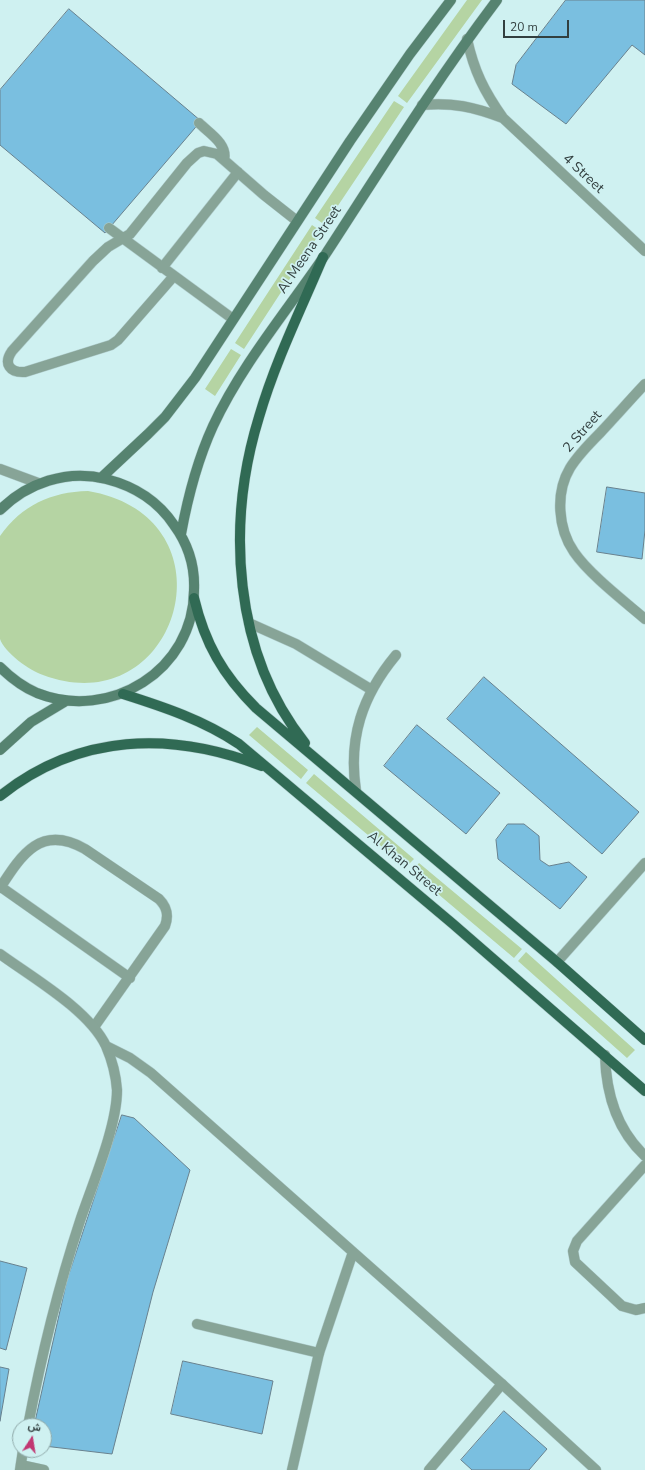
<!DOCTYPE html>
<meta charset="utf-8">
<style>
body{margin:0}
#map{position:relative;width:645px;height:1470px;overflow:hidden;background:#cff1f1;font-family:"Nunito Sans",Vazirmatn,sans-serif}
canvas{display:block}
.north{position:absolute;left:12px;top:1418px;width:40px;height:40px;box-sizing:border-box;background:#cff1f1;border:1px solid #90aaaa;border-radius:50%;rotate:12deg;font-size:11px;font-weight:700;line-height:16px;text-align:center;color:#323f3f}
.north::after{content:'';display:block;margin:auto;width:14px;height:18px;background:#c13772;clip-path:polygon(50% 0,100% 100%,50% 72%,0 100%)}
.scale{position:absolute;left:503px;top:20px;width:66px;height:18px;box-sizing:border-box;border:2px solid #323f3f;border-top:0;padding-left:5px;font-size:12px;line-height:14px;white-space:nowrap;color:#323f3f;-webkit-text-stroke:3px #cff1f1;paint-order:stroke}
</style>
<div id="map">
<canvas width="645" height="1470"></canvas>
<div class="north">ش</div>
<div class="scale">20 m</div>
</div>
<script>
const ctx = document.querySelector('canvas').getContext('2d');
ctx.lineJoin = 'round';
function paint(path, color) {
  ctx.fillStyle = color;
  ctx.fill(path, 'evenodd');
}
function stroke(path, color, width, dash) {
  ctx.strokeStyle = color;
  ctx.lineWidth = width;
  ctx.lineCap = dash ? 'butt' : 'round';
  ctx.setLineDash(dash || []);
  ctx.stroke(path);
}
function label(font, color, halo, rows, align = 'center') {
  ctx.font = font + ' "Nunito Sans",sans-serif';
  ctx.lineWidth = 3.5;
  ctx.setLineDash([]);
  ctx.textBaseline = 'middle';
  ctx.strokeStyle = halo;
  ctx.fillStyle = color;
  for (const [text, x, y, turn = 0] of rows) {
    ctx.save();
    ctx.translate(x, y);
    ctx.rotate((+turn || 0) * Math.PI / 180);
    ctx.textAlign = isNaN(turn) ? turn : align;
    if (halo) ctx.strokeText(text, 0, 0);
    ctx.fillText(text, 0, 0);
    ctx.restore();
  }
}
paint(new Path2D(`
 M467,0h15l-75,103 -9,-7z
 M394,101l10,6 -79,118 -10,-7z
 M312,225l9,6 -77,118 -9,-6z
 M231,349l10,6 -26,41 -10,-7z
 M88,491c152,26 91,235 -45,184 -13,-4 -39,-23 -43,-36 0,-8 0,-20 0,-28 0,-25 0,-50 0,-75 22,-31 51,-44 88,-45z
 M257,727l51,43 -7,9 -52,-44z
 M314,774l100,85 -8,8 -100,-84z
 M419,863l103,86 -8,9 -102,-86z
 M526,952l109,98 -8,8 -109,-97z`), '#b5d4a3');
const building = new Path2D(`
 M566,0h79v55l-13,-10 -66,79 -54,-40 4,-19z
 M69,9l132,112 -96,112 -105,-88v-55z
 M607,487l38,6v37l-3,29 -45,-7z
 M484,677l155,135 -37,42 -155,-135z
 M417,725l83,68 -34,41 -82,-68z
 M508,824h16l15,12 1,24 9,6 20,-4 18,15 -27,32 -62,-50 -2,-19z
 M122,1115l12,3 56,52 -37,122 -41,162 -68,-8v-20h-10l15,-67 18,-79z
 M0,1261l27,7 -21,82 -6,-2z
 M183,1361l90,20 -11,53 -91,-20z
 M0,1367l9,2 -9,52z
 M504,1411l43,38 -18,21h-57l-11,-10z`);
paint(building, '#7abfe0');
stroke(building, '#68818e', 1);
const service = new Path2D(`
 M199,123c10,10 29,21 25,37
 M109,228l124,91
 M162,268l76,-96
 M173,277l-55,63 -7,5 -86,27c-15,1 -22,-8 -13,-21l81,-90 15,-14 22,-13 57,-71 11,-10 6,-2 13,3 47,41 33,26
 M0,469l38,14
 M249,623l47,21 76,46
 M356,791c-8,-53 6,-95 40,-136
 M1,887l129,91
 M0,888c22,-34 41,-64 85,-39l74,50c8,8 10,16 6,27l-71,101
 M557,962l88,-99
 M605,1055c1,39 11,74 40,101
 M645,1165l-68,76 -4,10 2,11 47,44 14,4 9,-2
 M197,1324l122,29
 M21,1465l23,5
 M429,1470l73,-86`);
const minor = new Path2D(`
 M467,39c7,32 17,52 36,79l142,133
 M422,105c30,-3 52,2 81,13
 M645,384c-15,16 -30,33 -45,49 -11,11 -22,22 -30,35 -15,25 -12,61 4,84 15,22 50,49 71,67
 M0,954c33,24 89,56 106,92 6,14 10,30 11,44 0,37 -25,95 -37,131 -22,67 -39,136 -52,205
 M106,1046l24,12 21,15 351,311 94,86
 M20,1470l3,-20
 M292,1470l27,-117 34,-101`);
const secondary = new Path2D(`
 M101,478l47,-44 17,-17 30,-39 155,-237 60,-87 41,-54
 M0,510c27,-27 67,-41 106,-31 28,7 52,22 68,46 14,19 21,42 20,65 0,80 -84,132 -157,103 -14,-6 -26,-15 -37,-26
 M181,534c7,-38 16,-73 32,-108 29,-62 74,-115 112,-171 56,-86 110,-173 172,-255
 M0,750l31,-28 35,-21`);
const primary = new Path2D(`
 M194,598c11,46 29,77 62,110l301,254 88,78
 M123,694c41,13 80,26 116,50l214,180 192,167
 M305,743c-72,-90 -79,-219 -46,-326 16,-55 42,-108 64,-160
 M0,796c79,-63 171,-65 262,-30`);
stroke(service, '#b0cdcd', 11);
stroke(minor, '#b0cdcd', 11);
stroke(secondary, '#b0cdcd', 11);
stroke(primary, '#b0cdcd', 11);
stroke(service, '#87a497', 10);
stroke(minor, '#87a497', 10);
stroke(secondary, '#568370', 10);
stroke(primary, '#306a54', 10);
label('14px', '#323f3f', '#cff1f1', [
 ["4 Street",583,174,43],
 ["Al Meena Street",310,250,-56],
 ["2 Street",583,432,-49],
 ["Al Khan Street",404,864,40]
]);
</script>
